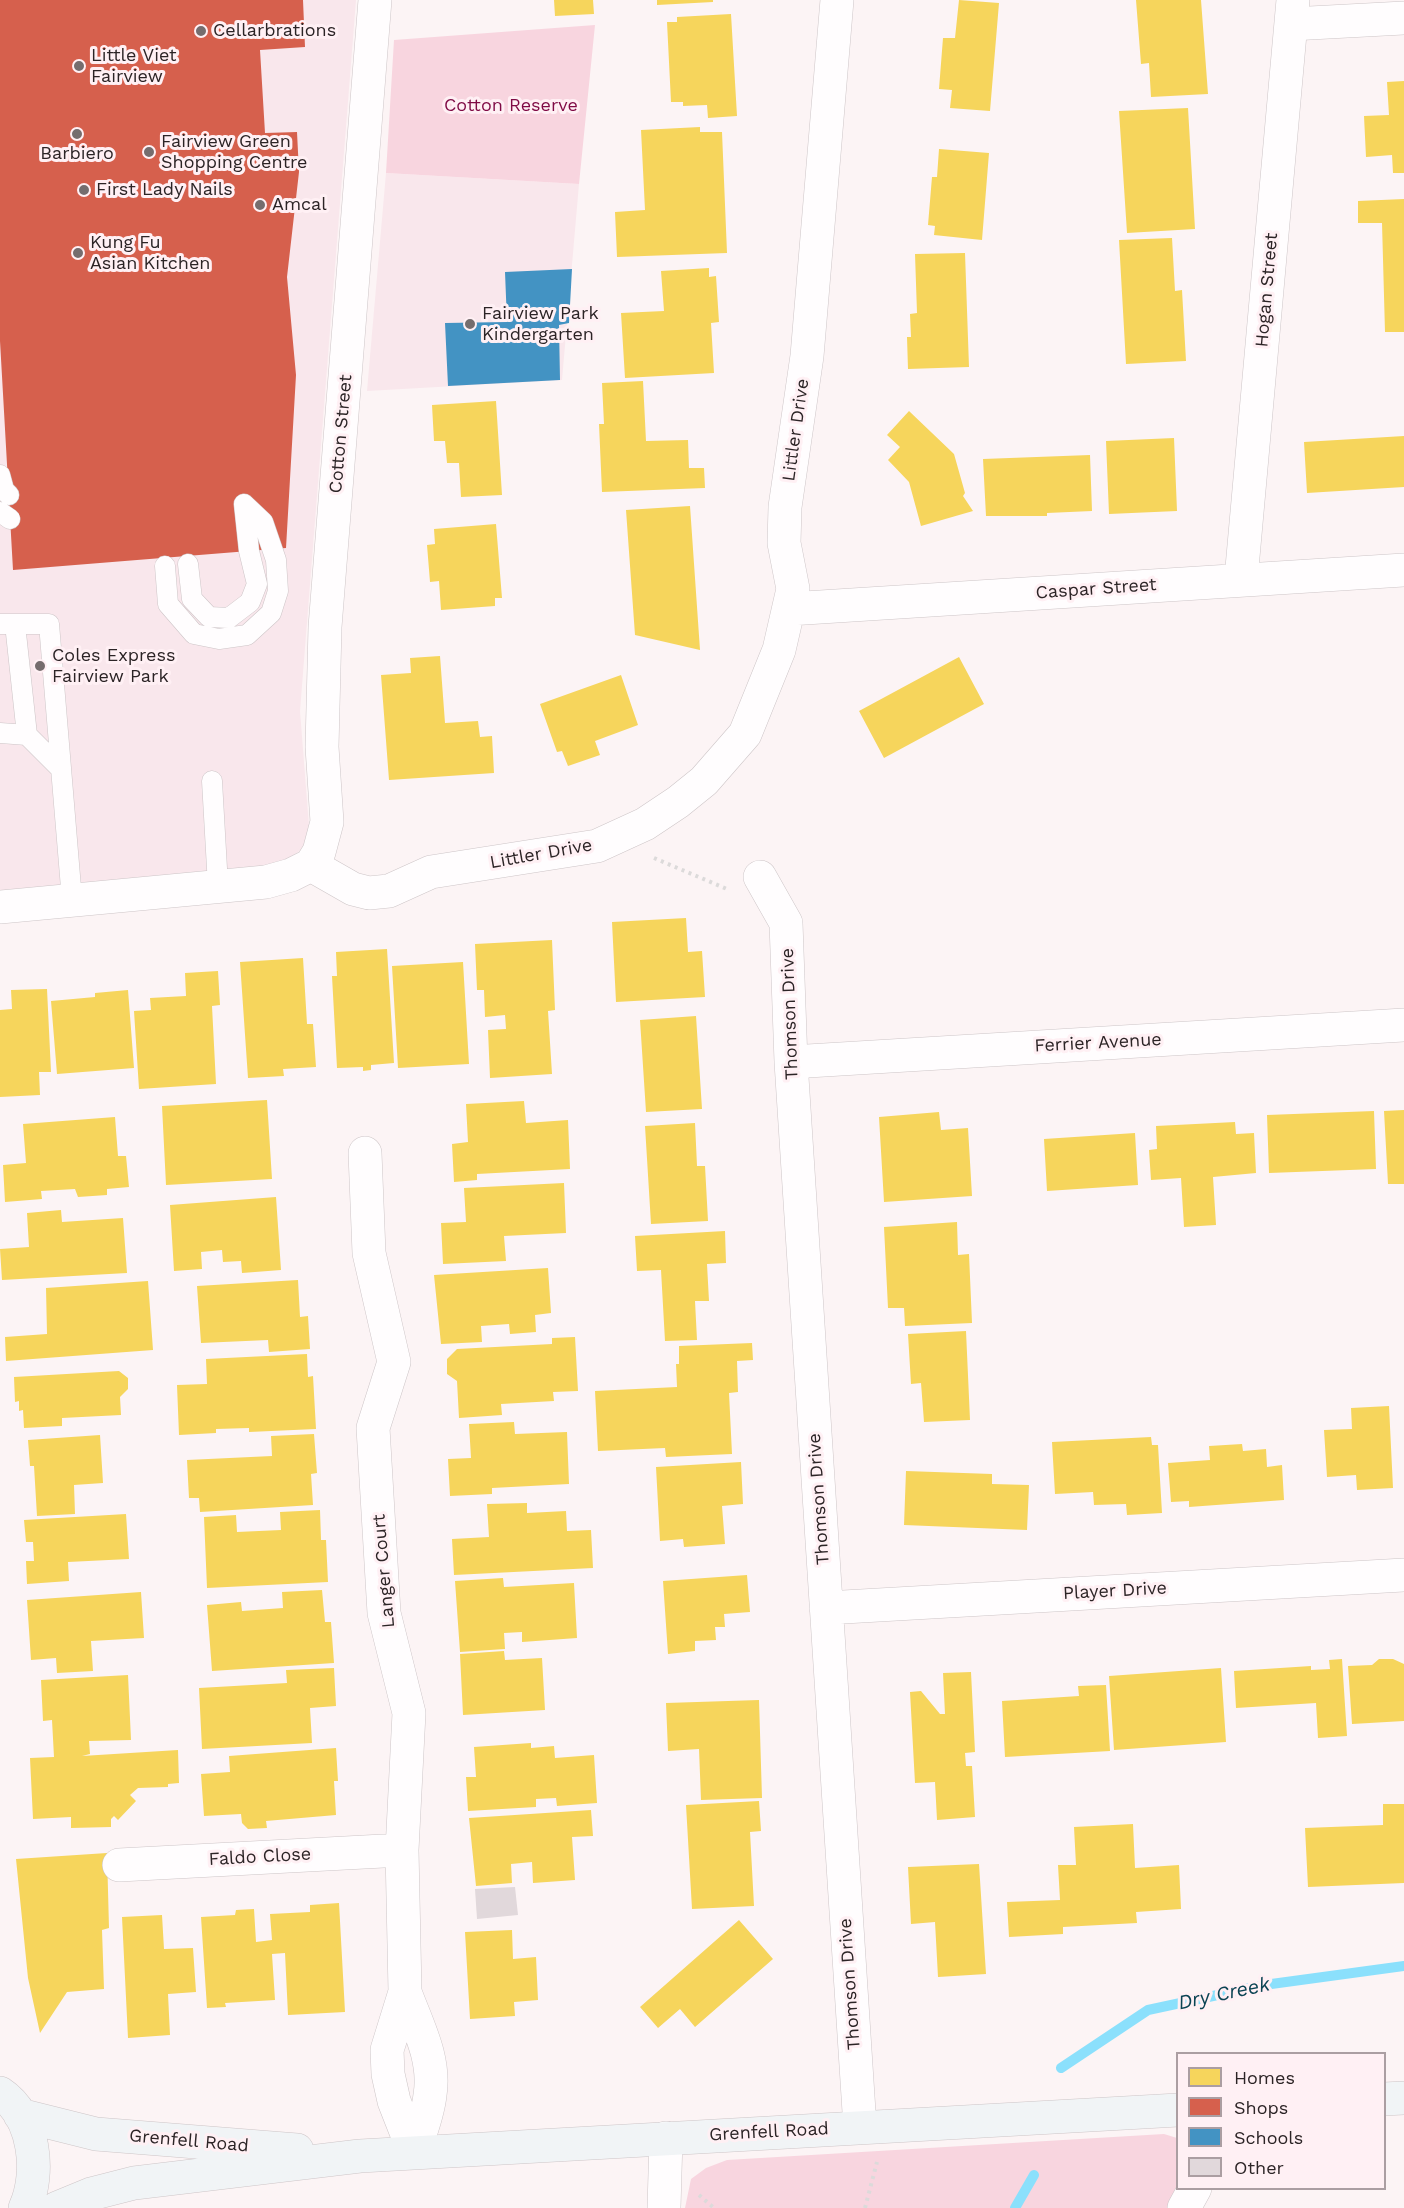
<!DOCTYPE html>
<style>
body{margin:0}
#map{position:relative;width:1404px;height:2208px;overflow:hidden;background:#fcf4f5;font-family:"Work Sans",sans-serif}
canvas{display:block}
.legend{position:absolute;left:1176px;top:2052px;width:210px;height:138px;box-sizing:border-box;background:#fff0f4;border:2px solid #ab9ea2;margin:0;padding:8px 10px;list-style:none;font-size:18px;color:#2c2426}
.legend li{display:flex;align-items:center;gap:12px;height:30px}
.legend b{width:30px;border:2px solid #ab9ea2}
</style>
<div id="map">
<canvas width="1404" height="2208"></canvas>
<ul class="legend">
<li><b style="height:16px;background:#f6d55c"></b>Homes</li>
<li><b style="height:16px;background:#d6604d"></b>Shops</li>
<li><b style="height:16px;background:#4393c3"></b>Schools</li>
<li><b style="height:16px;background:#e1d8db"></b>Other</li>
</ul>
</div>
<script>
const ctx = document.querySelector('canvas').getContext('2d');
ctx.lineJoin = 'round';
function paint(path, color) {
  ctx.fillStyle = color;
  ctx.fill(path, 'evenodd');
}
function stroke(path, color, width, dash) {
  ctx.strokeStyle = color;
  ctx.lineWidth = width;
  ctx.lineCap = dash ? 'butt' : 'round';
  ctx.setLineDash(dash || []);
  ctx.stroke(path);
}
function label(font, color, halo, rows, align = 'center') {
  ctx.font = font + ' "Work Sans",sans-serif';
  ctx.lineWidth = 6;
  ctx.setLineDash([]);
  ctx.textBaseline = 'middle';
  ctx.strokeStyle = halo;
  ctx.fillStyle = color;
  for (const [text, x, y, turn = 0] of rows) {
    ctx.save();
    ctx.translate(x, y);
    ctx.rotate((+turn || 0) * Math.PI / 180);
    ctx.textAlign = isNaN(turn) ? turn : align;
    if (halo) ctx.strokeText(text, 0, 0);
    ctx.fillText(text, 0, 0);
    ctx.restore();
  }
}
paint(new Path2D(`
 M0,0h356l-56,711 9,115 -6,22 -20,16 -283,27z
 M386,173l193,11 -17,196 -195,11z`), '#f9e7ec');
paint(new Path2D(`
 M595,25l-16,159 -193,-11 8,-133z
 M1164,2134l13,4 1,50 -6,20h-487l6,-29 15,-11 21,-8z`), '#f8d5df');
paint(new Path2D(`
 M554,0h39l1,14 -39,2z
 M657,0h56v2l-56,3z
 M959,0l40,3 -9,108 -40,-3 2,-18 -13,-1 4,-51h12z
 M1136,0h65l7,94 -57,3 -2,-34 -8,1z
 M731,14l6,102 -29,2 -1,-13 -24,1v-4h-12l-4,-80h10v-5z
 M1404,81v92h-11l-1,-18 -26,2 -2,-41 25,-1 -2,-33z
 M1188,108l7,121 -68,4 -8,-122z
 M700,127v5h22l5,121 -110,4 -2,-45 30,-2 -4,-80z
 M939,149l50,4 -7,87 -48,-5 1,-9 -7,-1 4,-48h5z
 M1404,199v133h-19l-3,-109h-24v-22z
 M1172,238l3,53 7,-1 4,71 -60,3 -7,-124z
 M965,253l4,114 -61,2 -1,-32h4l-1,-23 7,-1 -2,-59z
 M709,268v9l7,-1 3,46 -8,1 3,50 -89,5 -4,-65 43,-2 -3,-40z
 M643,381l3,60 42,-1 1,28h15l1,20 -103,4 -3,-68h5l-2,-41z
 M496,401l6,94 -41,2 -2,-34h-12l-2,-22h-11l-2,-36z
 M909,411l45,43 11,39 -2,3 10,15 -52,15 -12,-44 -21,-22 12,-13 -13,-12z
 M1404,436v51l-97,6 -3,-51z
 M1174,438l3,73 -68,3 -3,-73z
 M1090,455l2,56 -45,2v3h-61l-3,-57z
 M690,506l10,144 -65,-15 -9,-125z
 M496,524l6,74h-7v8l-54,4 -2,-29 -9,1 -3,-37 8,-1 -1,-15z
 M440,656l5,67 33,-2 2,16 12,-1 2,37 -105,7 -8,-105 30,-2 -1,-15z
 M959,657l25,47 -100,54 -25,-47z
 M621,675l17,50 -43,16 5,14 -32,11 -6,-15 -5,1 -17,-48z
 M686,918l2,34 14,-1 3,46 -89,5 -4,-80z
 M552,940l3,70 -7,1 4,63 -62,4 -2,-48 18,-1 -1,-14 -20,2 -1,-27h-7l-2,-46z
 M387,949l7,114 -23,2v5l-8,1v-4l-26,1 -5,-92h5l-1,-24z
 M303,958l4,66h6l3,43 -33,2 1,7 -36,2 -8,-116z
 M463,962l6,102 -71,4 -6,-102z
 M218,971l2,34 -8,1 4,78 -77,5 -5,-78 17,-1 -1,-12 36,-2 -1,-23z
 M47,989l4,83h-12l1,23 -40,2v-87l12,-1 -1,-19z
 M128,990l6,78 -77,6 -6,-73 44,-4v-4z
 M696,1016l6,93 -56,3 -6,-92z
 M267,1100l5,79 -106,6 -4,-79z
 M524,1101l2,22 42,-3 2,49 -93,5v6l-23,2 -2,-38 16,-2 -2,-38z
 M1404,1110v74h-16l-4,-73z
 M1374,1111l2,58 -107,4 -2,-58z
 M939,1112l2,18 27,-2 4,68 -88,6 -5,-85z
 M115,1117l3,39h8l3,31 -22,2v6l-29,2 -3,-8 -34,2 1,8 -37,3 -2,-37 23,-2 -3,-39z
 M1235,1122l1,12 18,-1 2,40 -43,4 3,48 -32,2 -3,-49 -30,2 -2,-30 8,-1 -1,-23z
 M695,1123l2,43h8l3,55 -57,3 -6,-98z
 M1135,1133l3,52 -91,6 -3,-52z
 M564,1183l2,50 -62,3 2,25 -63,3 -2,-41 25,-1 -2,-34z
 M276,1197l5,73 -39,3 -1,-12 -18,1 -1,-12 -21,2 1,17 -28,2 -4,-66z
 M61,1210l1,12 61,-4 4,55 -125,7 -2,-31 29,-2 -2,-34z
 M957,1222l1,33 11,-1 3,69 -67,3 -1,-18h-16l-4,-81z
 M725,1231l1,32 -19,1 2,37h-14l2,39 -32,1 -4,-71 -24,1 -2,-35z
 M548,1268l3,45 -16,2 1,17 -26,2 -1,-10 -28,2 1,16 -41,2 -7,-69z
 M298,1280l2,37 8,-1 2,33 -41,3 -1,-12 -67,3 -4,-57z
 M148,1281l5,69 -147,11 -1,-24 42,-3 -1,-46z
 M966,1331l4,89 -46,2 -3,-39 -10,1 -3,-50z
 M575,1337l3,54 -25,1 1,9 -53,3 1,11 -43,3 -2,-37 -10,-7v-15l10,-10 95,-5v-6z
 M752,1343l1,17 -16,1 1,31 -9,1 3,61 -66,3 -1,-9 -67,3 -3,-60 82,-4 -1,-23h3v-18z
 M307,1354l1,23 5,-1 3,53 -67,3v-4l-33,1v4l-37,2 -2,-50 30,-1 -1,-25z
 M119,1371l9,7v11l-8,8 1,18 -59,3v8l-38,2 -1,-18 -4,1v-10l-4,1 -1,-25z
 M1389,1406l4,82 -36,2 -1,-15 -29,2 -3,-47 28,-1 -1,-21z
 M514,1422l1,12 52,-2 2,52 -77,4v6l-42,2 -2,-37 23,-1 -2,-34z
 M314,1434l3,39 -6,1 2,31 -113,7 -1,-14h-10l-2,-38 85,-4 -1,-20z
 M100,1435l3,48 -29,2 1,29 -38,2 -3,-50h-4l-2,-26z
 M1151,1437l1,8h6l4,68 -35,2 -1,-11 -32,1 -1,-13 -38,2 -3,-52z
 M1242,1444l1,7 23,-2 1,18 15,-2 2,35 -95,7v-6l-18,1 -3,-39 42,-3 -1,-14z
 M741,1462l2,42 -21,2 3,38 -41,3 -1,-8 -23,2 -4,-74z
 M906,1471l86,3v10l37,1 -2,45 -123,-5z
 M527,1503v10l39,-2 1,20 24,-1 2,38 -139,7 -2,-36 37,-2 -2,-33z
 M320,1510l1,30h5l2,42 -121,6 -3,-71 32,-2 1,17 44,-2 -1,-18z
 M126,1514l3,45 -61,3 1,19 -42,3 -1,-23h8l-1,-19h-7l-2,-22z
 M747,1575l3,37 -26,2 1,13h-10l1,13 -21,1v10l-27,3 -5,-73z
 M503,1578l1,9 70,-4 3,55 -55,4v-10l-18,1 1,16 -45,3 -5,-71z
 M322,1590l3,32h6l3,41 -122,8 -5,-66 34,-3 1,9 41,-3 -1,-16z
 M141,1592l3,46 -53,3 2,30 -36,2 -1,-15 -25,2 -4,-60z
 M504,1651l1,9 37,-2 3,52 -82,5 -3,-61z
 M1342,1659l5,77 -29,2 -2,-35 -80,5 -2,-37 77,-5v4l19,-1 -1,-9z
 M1379,1659h14l11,5v57l-52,3 -4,-58 24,-1z
 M334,1668l2,38 -26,2 2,35 -110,6 -3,-61 88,-5 -1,-13z
 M1221,1668l5,74 -112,8 -5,-74z
 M971,1672l4,80 -10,1 1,13h6l3,51 -38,3 -2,-38 -20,1 -5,-91 11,-1 19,23h5l-2,-41z
 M128,1675l3,65 -42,1 1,13 -8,2 96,-6 1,33 -11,1v3l-30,1 -8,7 6,6 -18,19 -4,-4 -3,3v8l-40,1v-11l-38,2 -3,-61 24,-1 -2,-37 -9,1 -2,-41z
 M1106,1685l4,66 -105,6 -3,-56 77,-5 -1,-10z
 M759,1700l3,98 -61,2 -2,-51 -31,2 -2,-48z
 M531,1743v5l23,-2 1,12 39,-3 3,48 -40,3 -1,-8 -20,1v8l-68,4 -2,-34h10l-2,-30z
 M336,1748l2,33h-4l2,34 -70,6 1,7 -19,1 -6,-6 -1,-9 -37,2 -3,-42 29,-2 -1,-16z
 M759,1801l2,30 -11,1 4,74 -62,3 -6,-104z
 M1383,1804h21v79l-96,4 -3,-59 78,-3z
 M591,1810l2,26 -21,1 3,43 -42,3 -1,-21 -21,2 1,19 -36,3 -7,-68z
 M1133,1824l2,44 44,-3 2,44 -45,3 1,11 -74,4v7l-54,3 -2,-35 53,-2 -2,-35h18l-2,-38z
 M107,1853l2,75 -7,2 2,59 -37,3 -27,41 -12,-55 -12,-119z
 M979,1864l7,110 -48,3 -3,-55 -24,2 -3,-57z
 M339,1903l6,109 -57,3 -3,-62 -13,1 3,46 -50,3 1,4 -19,1 -6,-91 34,-2 1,-5 18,-1 2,33 16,-2 -2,-26 40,-2v-7z
 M162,1915l2,34 29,-1 3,44 -28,2 2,41 -42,3 -6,-121z
 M739,1920l34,39 -78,68 -15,-18 -22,19 -18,-21z
 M512,1930l1,29 23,-2 2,43 -24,2 1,14 -45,3 -5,-87z`), '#f6d55c');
paint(new Path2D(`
 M0,0h303l2,47 -45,3 5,83 32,-1 2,40 -12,105 9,98 -10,173 -273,22 -13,-229z`), '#d6604d');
paint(new Path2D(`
 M572,269l-3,54 -10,2 1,55 -112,6 -3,-63 62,-1 -2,-50z`), '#4393c3');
stroke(new Path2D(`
 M1061,2068l87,-58 116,-25 140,-19
 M1015,2208l19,-33`), '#8be0fc', 10);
paint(new Path2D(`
 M515,1887l3,28 -41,4 -2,-30z`), '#e1d8db');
const lane = new Path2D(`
 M0,475l4,15 5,5
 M0,512l10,7
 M188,564l4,35 17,18 20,1 21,-16 7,-18 -8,-33 -5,-47
 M165,566l3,38 26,30 25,5 28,-4 24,-22 7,-22 -2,-31 -13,-38 -19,-18
 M0,624h49l23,276
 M15,624l12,111 34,34
 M0,733l27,2
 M212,781l6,105`);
const street = new Path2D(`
 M1291,24l113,-6
 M1241,579l52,-579
 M789,609l615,-39
 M311,865l8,-13 8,-30 -5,-75 3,-120 50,-627
 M760,877l26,46 5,139 69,1065
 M0,907l266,-25 25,-7 20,-10 42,24 16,4 20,-2 42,-19 166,-26 48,-22 33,-22 26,-21 41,-47 34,-84 14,-61 -9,-46 1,-36 22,-151 30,-356
 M791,1062l613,-37
 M365,1153l4,100 25,109 -21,66 11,185 25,100 -7,137 3,142 -18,58 1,24 6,27 20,51
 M826,1608l578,-33
 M119,1865l283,-15
 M405,1992c12,33 31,67 25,103 -2,19 -10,39 -16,57
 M664,2208l2,-70
 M1184,2208l11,-20`);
const secondary = new Path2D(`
 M0,2093c35,23 41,80 25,115
 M1384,2099l20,-1
 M20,2115l76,19 201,16
 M57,2208l34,-14 43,-11 226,-27 818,-46`);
stroke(lane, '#cdc5c7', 21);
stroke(street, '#cdc5c7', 34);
stroke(secondary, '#cdc5c7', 34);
stroke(new Path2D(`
 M654,858l73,31
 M699,2195l15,13
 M865,2208l12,-46`), '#dcdada', 4, [3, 4.5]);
stroke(lane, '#fffdfe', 20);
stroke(street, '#fffdfe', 33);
stroke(secondary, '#f1f4f6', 33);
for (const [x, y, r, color] of [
 [201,31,6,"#756d6e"],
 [79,66,6,"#756d6e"],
 [77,134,6,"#756d6e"],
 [149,152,6,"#756d6e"],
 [84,190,6,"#756d6e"],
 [260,205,6,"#756d6e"],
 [78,253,6,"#756d6e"],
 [470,324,6,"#756d6e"],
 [40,666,6,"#756d6e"]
]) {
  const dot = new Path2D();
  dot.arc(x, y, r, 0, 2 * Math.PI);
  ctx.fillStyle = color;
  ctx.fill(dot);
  stroke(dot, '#fff0f4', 2);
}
label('18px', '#2c2426', '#fff0f4', [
 ["Cellarbrations",213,31],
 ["Little Viet",91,56],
 ["Fairview",91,77],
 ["Fairview Green",161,142],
 ["Shopping Centre",161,163],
 ["Barbiero",77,154,"center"],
 ["First Lady Nails",96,190],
 ["Amcal",272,205],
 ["Kung Fu",90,243],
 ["Asian Kitchen",90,264],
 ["Fairview Park",482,314],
 ["Kindergarten",482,335],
 ["Coles Express",52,656],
 ["Fairview Park",52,677]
], 'left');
label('18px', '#7f0a45', '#fff0f4', [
 ["Cotton Reserve",511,106]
]);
label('18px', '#2c2426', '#fff0f4', [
 ["Hogan Street",1267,290,-85],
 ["Littler Drive",796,430,-82],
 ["Cotton Street",341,434,-85],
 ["Caspar Street",1096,589,-4],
 ["Littler Drive",541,854,-10],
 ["Thomson Drive",790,1014,-92],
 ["Ferrier Avenue",1098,1043,-3],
 ["Thomson Drive",819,1499,-94],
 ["Langer Court",384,1571,-95],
 ["Player Drive",1115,1591,-3],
 ["Faldo Close",260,1857,-3],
 ["Thomson Drive",850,1984,-94],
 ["Grenfell Road",769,2132,-3],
 ["Grenfell Road",189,2141,5]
]);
label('italic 20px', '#0a4353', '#fff0f4', [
 ["Dry Creek",1224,1994,-12]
]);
</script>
